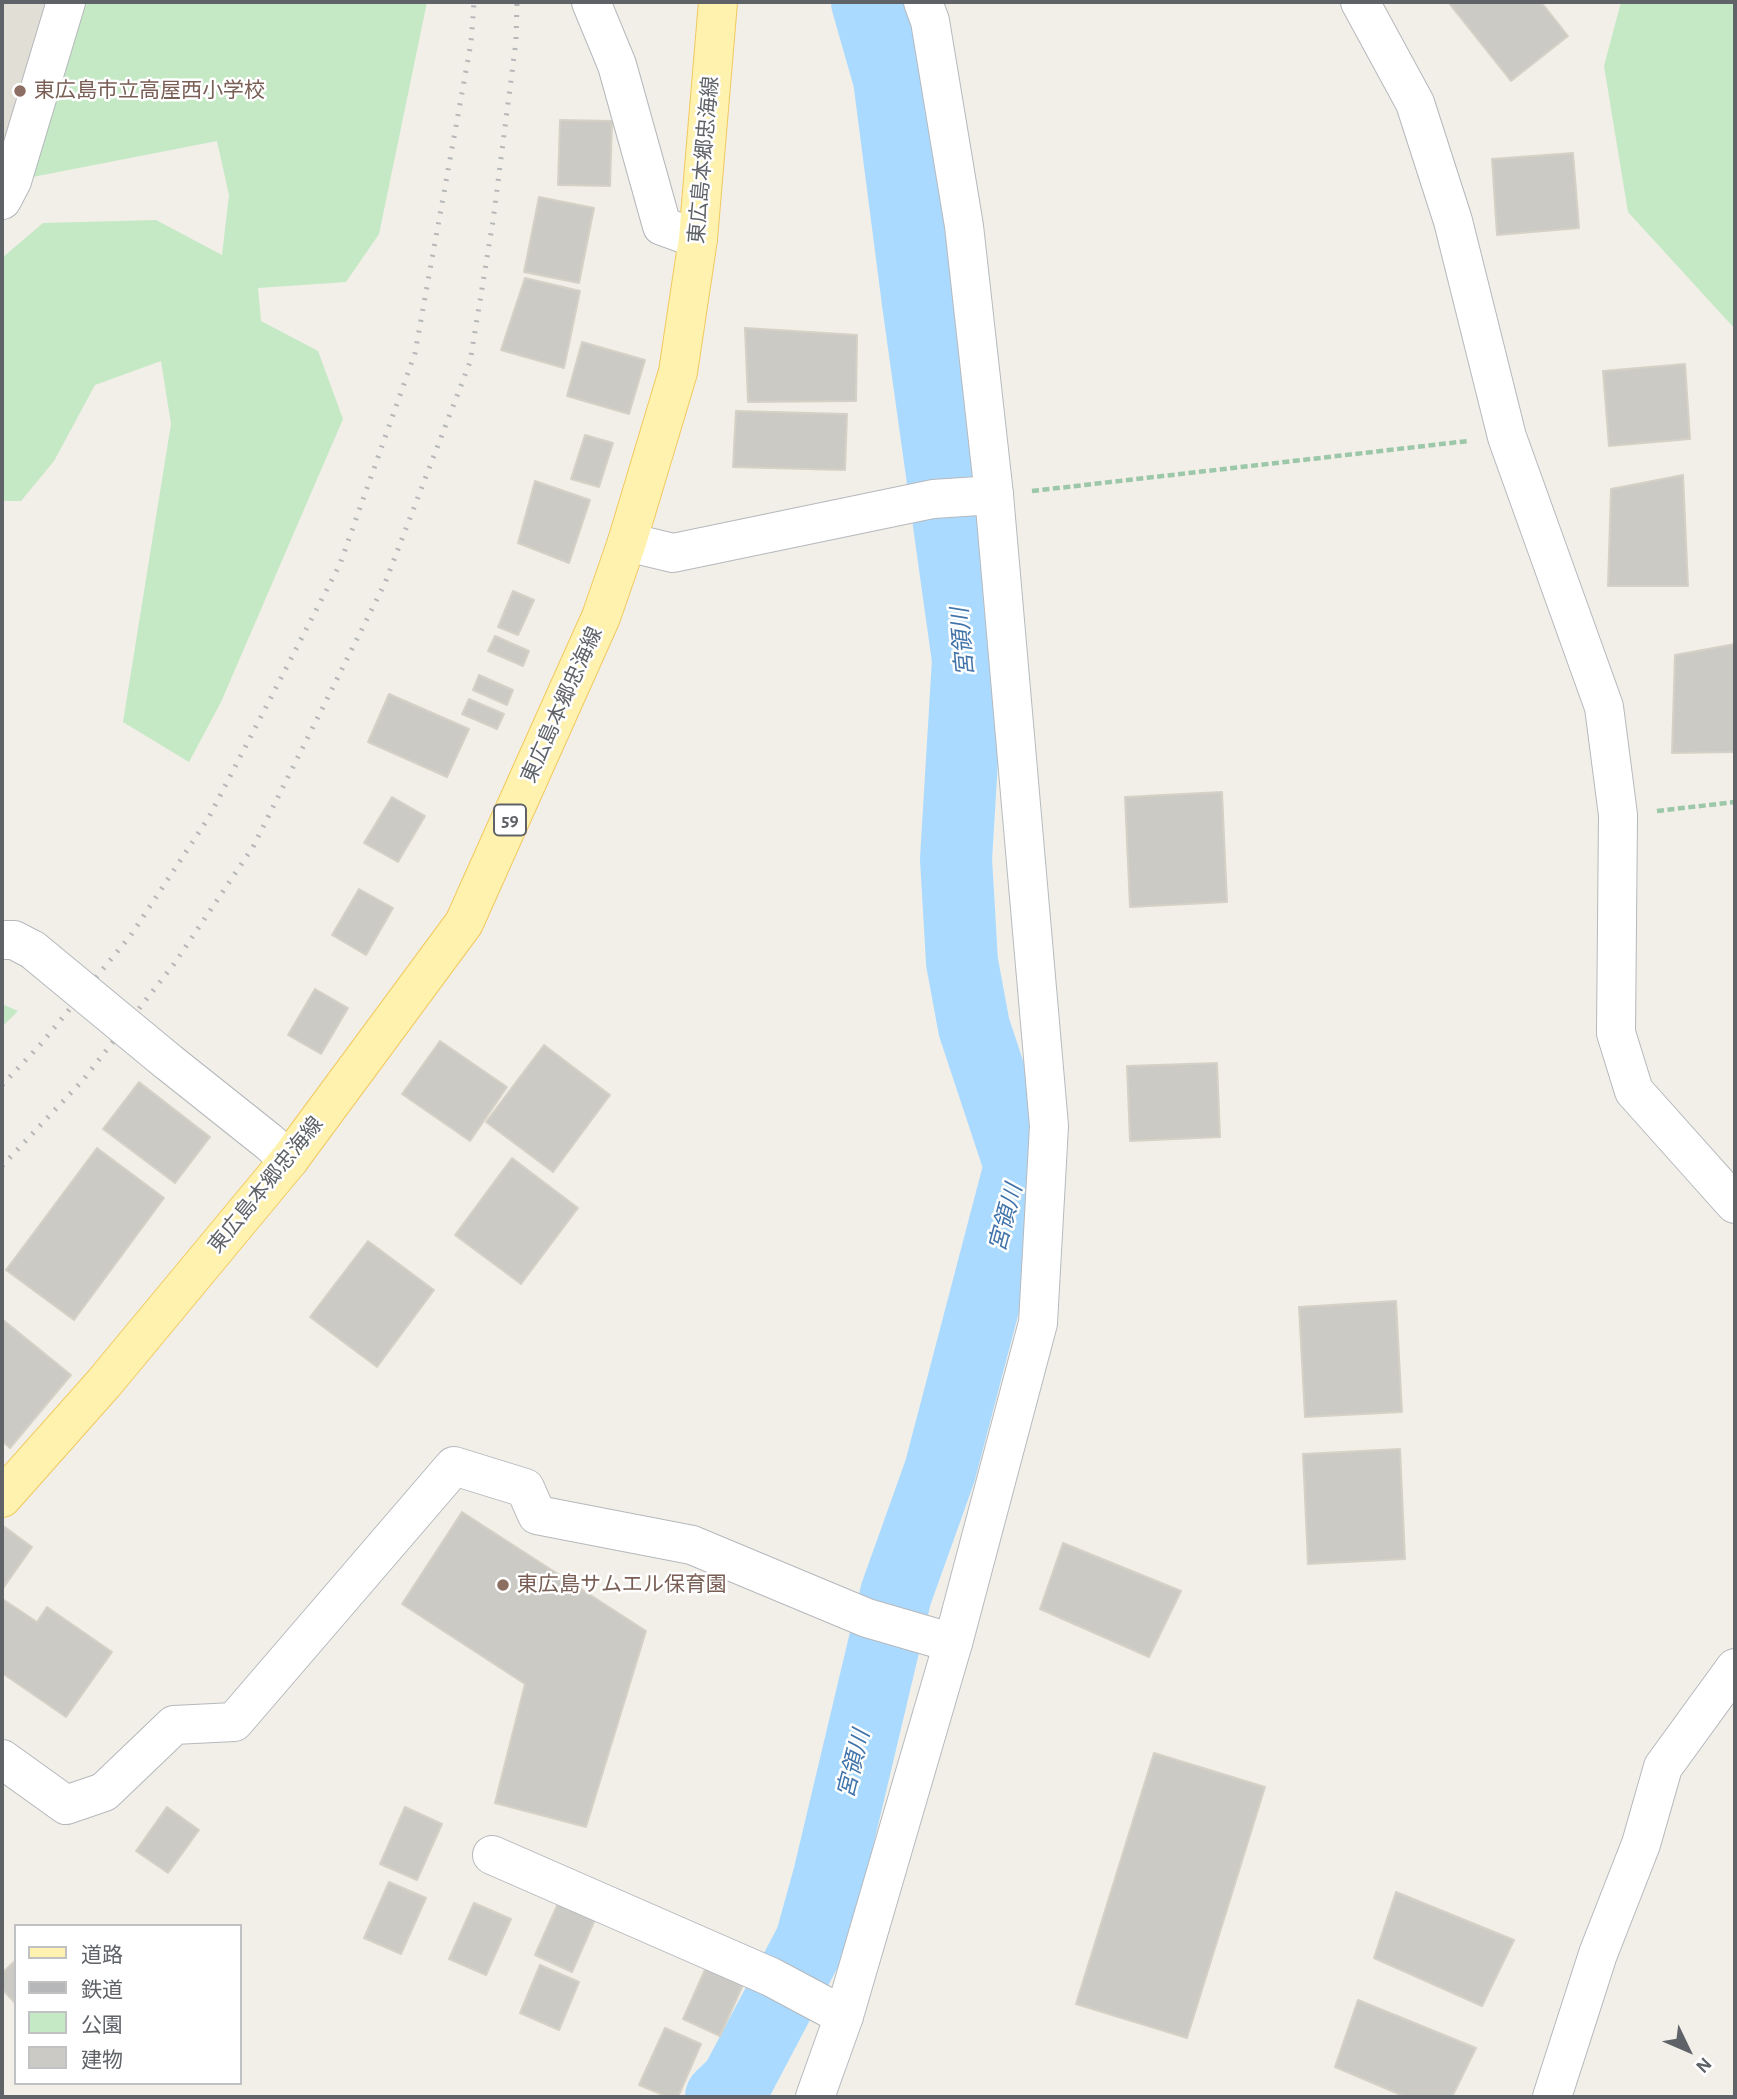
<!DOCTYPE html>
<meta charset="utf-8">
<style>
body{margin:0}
#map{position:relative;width:1737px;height:2099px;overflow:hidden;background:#f1efe8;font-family:"Alegreya Sans","Noto Sans JP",sans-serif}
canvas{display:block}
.frame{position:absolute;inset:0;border:4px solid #5f6368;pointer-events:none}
.legend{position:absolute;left:14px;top:1924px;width:228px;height:161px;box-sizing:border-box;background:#fff;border:2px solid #bfc1c3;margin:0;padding:9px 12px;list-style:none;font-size:21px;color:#5f6368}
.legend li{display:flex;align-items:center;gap:14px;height:35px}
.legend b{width:35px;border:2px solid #bfc1c3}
.north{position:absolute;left:1653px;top:2015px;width:70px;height:70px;-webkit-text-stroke:5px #fff;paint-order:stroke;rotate:134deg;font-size:19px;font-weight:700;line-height:28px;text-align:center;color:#5f6368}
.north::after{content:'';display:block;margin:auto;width:24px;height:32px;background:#5f6368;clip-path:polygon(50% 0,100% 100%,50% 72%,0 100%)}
</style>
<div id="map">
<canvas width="1737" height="2099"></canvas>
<div class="frame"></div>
<ul class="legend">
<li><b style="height:9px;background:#fff2af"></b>道路</li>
<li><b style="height:9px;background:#b6b7b8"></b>鉄道</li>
<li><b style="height:19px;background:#c5e8c5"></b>公園</li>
<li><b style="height:19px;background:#cccac5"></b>建物</li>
</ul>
<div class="north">N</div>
</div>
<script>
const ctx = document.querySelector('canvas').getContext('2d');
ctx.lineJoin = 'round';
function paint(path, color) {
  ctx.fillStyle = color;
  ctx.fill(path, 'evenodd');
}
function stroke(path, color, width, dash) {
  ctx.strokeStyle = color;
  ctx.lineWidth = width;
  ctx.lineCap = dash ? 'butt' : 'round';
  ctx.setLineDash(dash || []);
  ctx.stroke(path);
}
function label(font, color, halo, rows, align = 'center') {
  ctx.font = font + ' "Alegreya Sans","Noto Sans JP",sans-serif';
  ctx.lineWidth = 5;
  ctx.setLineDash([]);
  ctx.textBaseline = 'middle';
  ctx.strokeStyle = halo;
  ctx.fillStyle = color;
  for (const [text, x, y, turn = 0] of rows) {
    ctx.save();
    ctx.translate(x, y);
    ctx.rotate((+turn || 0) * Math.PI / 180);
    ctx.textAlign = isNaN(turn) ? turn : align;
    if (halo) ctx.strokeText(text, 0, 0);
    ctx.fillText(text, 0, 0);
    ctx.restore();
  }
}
paint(new Path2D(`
 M2,2h64l-64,198z`), '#e1ded6');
paint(new Path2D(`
 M73,2h354l-48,232 -33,48 -88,6 3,33 57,30 25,68 -122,283 -32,60 -66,-40 48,-298 -10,-63 -66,24 -41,76 -33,40h-19v-243l41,-35 113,-3 66,35 7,-60 -12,-54 -205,40z
 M1621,2h114v327l-107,-117 -24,-146z
 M2,1004l16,7 -16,16z`), '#c5e8c5');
stroke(new Path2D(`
 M721,2097l15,-14 75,-142 18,-65 67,-282 44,-123 80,-305 -46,-139 -12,-65 -6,-103 12,-199 -50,-357 -29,-224 -22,-77`), '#aadaff', 72);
const building = new Path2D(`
 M1448,2h93l27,34 -57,45z
 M560,120l52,1 -2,65 -52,-1z
 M1573,153l6,75 -82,7 -5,-76z
 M539,197l55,11 -15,75 -55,-11z
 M525,278l55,13 -16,77 -63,-18z
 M745,328l112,7 -1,66 -108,1z
 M582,342l63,18 -16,54 -62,-18z
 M1685,364l5,75 -81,7 -6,-75z
 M736,411l111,3 -2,56 -112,-3z
 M585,435l28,8 -14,44 -28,-8z
 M1683,475l5,111h-80l3,-97z
 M535,481l55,19 -21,63 -51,-20z
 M513,591l21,9 -16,35 -20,-8z
 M495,636l34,15 -6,15 -35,-15z
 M1735,644v108l-63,1 3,-98z
 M479,675l34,15 -6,15 -34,-15z
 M389,694l80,35 -22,48 -79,-35z
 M469,699l35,15 -7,15 -35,-15z
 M1222,792l5,110 -97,5 -5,-110z
 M392,797l33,19 -27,46 -34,-19z
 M359,889l34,19 -27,47 -34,-20z
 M315,989l33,19 -27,46 -33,-19z
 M440,1041l67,46 -37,54 -68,-47z
 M544,1045l66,50 -57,77 -67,-50z
 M1217,1063l3,74 -90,4 -3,-75z
 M139,1082l71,55 -35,46 -72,-54z
 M97,1148l67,50 -90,122 -68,-50z
 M512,1158l66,50 -57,76 -66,-49z
 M368,1241l66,49 -57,77 -67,-50z
 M1396,1301l6,111 -97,5 -6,-110z
 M2,1319l69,56 -61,73 -8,-7z
 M1400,1449l5,110 -97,5 -5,-110z
 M462,1512l184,119 -60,196 -91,-24 30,-119 -123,-80z
 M2,1525l30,22 -30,43z
 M1063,1543l118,48 -32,66 -109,-48z
 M4,1600l33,22 10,-15 65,45 -46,65 -64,-44v-69z
 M1154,1753l111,34 -78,251 -111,-34z
 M167,1807l32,23 -31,43 -32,-22z
 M405,1807l37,17 -25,56 -37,-16z
 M389,1882l37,16 -25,56 -37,-16z
 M1396,1892l118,48 -32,66 -108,-48z
 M560,1899l37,16 -25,57 -37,-17z
 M474,1903l37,16 -25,56 -37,-16z
 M16,1960v44l-14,-15v-16z
 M708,1963l37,17 -25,56 -37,-17z
 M540,1965l39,17 -20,48 -39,-17z
 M1358,2000l118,48 -24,49h-46l-71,-30z
 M665,2028l36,16 -23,53h-10l-29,-12z`);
paint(building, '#cccac5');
stroke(building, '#d6d1c6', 2);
const street = new Path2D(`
 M591,2l26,63 45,161 36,13
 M1360,2l55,101 38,118 54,216 97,270 14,108 -2,218 18,58 101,113
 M2,200l10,-19 54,-179
 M627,542l46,11 260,-54 61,-4
 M2,940h12l19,10
 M166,1060l103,82 20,18
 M2,1759l64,46 38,-13 70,-67 60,-3 220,-256 71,22 12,27 155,30 175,73 86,25
 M492,1855l279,122 73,39
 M1552,2097l46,-143 43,-110 22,-77 72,-99`);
const secondary = new Path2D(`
 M815,2097l29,-81 109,-373 85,-320 11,-197 -55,-631 -30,-269 -34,-205 -7,-19`);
const primary = new Path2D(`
 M2,1498l102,-115 185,-223 175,-237 137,-306 26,-75 51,-170 20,-133 20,-237`);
stroke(street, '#b5b8bc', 40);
stroke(secondary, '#b6babf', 40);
stroke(primary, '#f2c960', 40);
stroke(new Path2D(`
 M1032,491l436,-50
 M1657,811l78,-9`), '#9cc7a9', 4.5, [7, 3.5]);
stroke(street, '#fff', 38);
stroke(secondary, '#fff', 38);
stroke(primary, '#fff2af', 38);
stroke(new Path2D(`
 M2,1085l38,-40 91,-110 78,-118 131,-253 75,-211 56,-310 3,-41
 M2,1166l81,-86 91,-116 79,-117 132,-264 85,-221 23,-141 23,-180 1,-39`), '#b6b7b8', 5, [2, 9]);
const streetBridge = new Path2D(`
 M33,950l133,110`);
stroke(streetBridge, '#b5b8bc', 40, []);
stroke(streetBridge, '#fff', 38);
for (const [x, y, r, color] of [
 [20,91,7,"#8d6e63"],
 [503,1585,7,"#8d6e63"]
]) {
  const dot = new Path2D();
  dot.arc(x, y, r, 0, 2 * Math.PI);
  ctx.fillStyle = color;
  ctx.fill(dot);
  stroke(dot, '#fff', 2.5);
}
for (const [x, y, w] of [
 [510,820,32]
]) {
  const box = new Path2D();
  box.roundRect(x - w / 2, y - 15.5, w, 31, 5);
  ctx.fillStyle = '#fff';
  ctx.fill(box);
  stroke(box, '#5f6368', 2);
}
label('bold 19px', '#5f6368', null, [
 ["59",510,820]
]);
label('21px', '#785e54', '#fff', [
 ["東広島市立高屋西小学校",34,91],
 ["東広島サムエル保育園",517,1585]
], 'left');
label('21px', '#5f6368', '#fff', [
 ["東広島本郷忠海線",704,160,-85],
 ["東広島本郷忠海線",562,705,-66],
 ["東広島本郷忠海線",266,1185,-51]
]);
label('italic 23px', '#4174aa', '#fff', [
 ["宮領川",963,642,-95],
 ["宮領川",1006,1218,-75],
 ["宮領川",854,1764,-76]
]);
</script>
